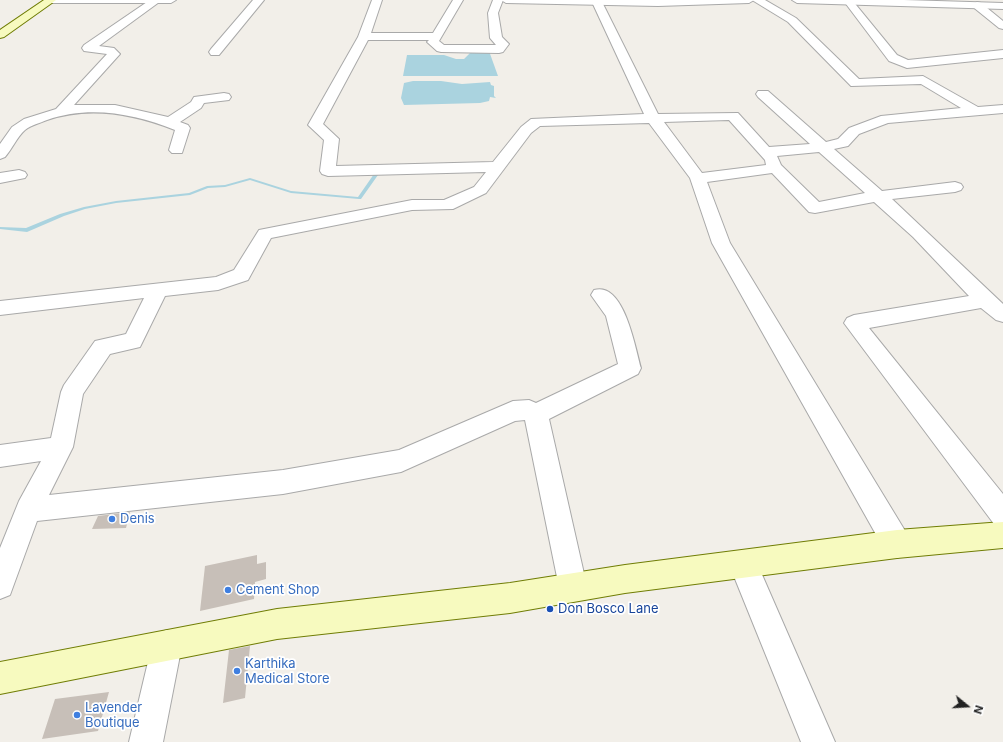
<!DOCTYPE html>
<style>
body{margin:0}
#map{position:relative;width:1003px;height:742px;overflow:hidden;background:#f2efe9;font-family:Inter,sans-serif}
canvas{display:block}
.north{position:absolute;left:947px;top:686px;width:40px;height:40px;-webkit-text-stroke:3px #fff;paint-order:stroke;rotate:108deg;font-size:11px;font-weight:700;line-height:16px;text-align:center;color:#222}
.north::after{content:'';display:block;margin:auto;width:14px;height:18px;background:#222;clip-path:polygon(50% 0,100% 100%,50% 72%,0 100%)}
</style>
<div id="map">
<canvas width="1003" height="742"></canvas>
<div class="north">N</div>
</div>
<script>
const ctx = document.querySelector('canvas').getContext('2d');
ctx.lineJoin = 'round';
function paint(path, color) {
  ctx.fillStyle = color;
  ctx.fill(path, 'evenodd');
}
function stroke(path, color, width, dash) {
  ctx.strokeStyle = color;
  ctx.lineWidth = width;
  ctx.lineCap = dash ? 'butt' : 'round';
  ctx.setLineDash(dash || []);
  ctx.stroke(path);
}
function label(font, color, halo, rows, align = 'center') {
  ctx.font = font + ' Inter,sans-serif';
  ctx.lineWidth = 3.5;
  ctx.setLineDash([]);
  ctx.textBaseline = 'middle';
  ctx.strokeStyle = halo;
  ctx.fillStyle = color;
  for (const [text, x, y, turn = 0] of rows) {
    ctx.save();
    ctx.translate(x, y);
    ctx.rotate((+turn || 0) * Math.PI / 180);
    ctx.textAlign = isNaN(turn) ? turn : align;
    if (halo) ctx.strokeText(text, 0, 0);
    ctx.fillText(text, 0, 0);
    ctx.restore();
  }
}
paint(new Path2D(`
 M489,51l9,25h-95l4,-21h37l12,4h8l6,-6z
 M413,81h28l21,3 28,-2 1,3 3,1v10l2,2 -6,-1 -1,4 -9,2 -76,2 -3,-7 3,-15z`), '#aad3df');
paint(new Path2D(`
 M374,174l4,1 -17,24h-2l-68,-6 -41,-13 -25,7 -17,1 -18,7 -74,8 -31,6 -21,7 -37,16 -27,-3v-2l26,1 34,-14 24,-7 32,-6 73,-8 18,-7 18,-1 25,-7 41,13 67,6z`), '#aad3df');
paint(new Path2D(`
 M130,512l-4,16 -34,1 6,-13z
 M257,555v9l9,-2v17l-11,3 -1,17 -54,12 5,-45z
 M250,646l-5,52 -22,5 6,-53z
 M109,692l-11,39 -56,8 13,-40z`), '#c7bfb8');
const minor = new Path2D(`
 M150,0h12l-63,46 15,2 6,6 -46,51h41l53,12 23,-15 3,-5 30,-4 5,1 2,3 -2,3 -25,3 -3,5 -21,14 8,3 2,3 -8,25h-10l-3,-3 6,-20c-40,-16 -85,-25 -128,-10 -7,3 -16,5 -22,10 -8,7 -13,19 -20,27l-5,2v-15l12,-17 12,-8 32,-10 51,-55 -23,-3 -2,-3 2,-3z
 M253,0h11l-45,55h-8l-2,-3 2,-3z
 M372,0h10l-11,33h62l20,-33h10l-24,41 5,4h52l-6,-7 -2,-25 5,-13h10l-5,13 4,24 7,7 -6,8 -4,1 -58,-1 -4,-1 -10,-9 2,-2h-61l-45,84 16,15 -3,27 157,-4 28,-35 10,-8 113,-5 -52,-112 1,-2h8l57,114 80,-1 31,34 41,-3 -52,-47 -2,-3 2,-3h10l58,51 12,-3 11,-11 32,-12 80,-8 -40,-24 -70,2 -63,-64 -36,-22h13l31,18 63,61 64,-3 55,31 25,-2v8l-115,10 -29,11 -11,12 -14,3 48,42 73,-9 6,2 2,3 -2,3 -6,2 -63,7 111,105v18l-7,-2 -15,-12 -112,20 134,166v34l-9,-4 -150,-201 3,-5 7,-3 115,-19 -56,-59 -39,-35 -59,11 -6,-1 -37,-39 -65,9 23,61 177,291 4,10 -4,10 -10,4 -10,-4 -175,-311 -22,-65 -41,-55 -109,3 -9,7 -45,60 -33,16 -41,1 -141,28 -23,42 -30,10 -53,6 -25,51 -30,7 -27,40 -10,53 -24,48 234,-25 116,-20 114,-49 16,-1 7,3 82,-39 -12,-48 -15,-21 3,-5c30,-9 41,57 47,78l-3,6 -89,45 38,168 -4,10 -10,4 -10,-4 -4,-10 -34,-167 -10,1 -114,51 -118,22 -246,27 -27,74 -10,4v-51l19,-47 22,-40 -41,6v-22l51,-7 10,-46 3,-7 31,-44 31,-7 18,-36 -144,17v-14l216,-24 18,-7 25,-40 153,-30h32l30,-13 12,-15 -158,4 -6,-2 -2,-3 4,-31 -16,-15 50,-88zM729,120l36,40 1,5 -64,8 -38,-51zM819,152l46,41 -46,9 -38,-37 -4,-9z
 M843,0h9l45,55 11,5 95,-10v8l-96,10 -18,-7z
 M977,2l4,1 22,18v8l-4,-1 -26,-21 -1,-2z
 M19,170l6,2 2,3 -2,3 -25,5v-10z
 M743,550l10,4 82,188h-34l-72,-178 4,-10z
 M167,630l11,4 4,11 -19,97h-34l23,-97 4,-11z`);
const tertiary = new Path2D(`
 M46,0h130l-5,3h-120z
 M501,0h253l-5,3 -91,3 -152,-3z
 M792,0h112l99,3v6l-206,-6z`);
const secondary = new Path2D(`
 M44,0h12l-52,37 -4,1v-8z
 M1003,522v26l-106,10 -272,35 -115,20 -233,26 -277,55v-32l277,-53 233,-26 115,-18 272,-35z`);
stroke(minor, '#a9a9a9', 2);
stroke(tertiary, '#a9a9a9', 2);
stroke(secondary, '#707d05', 2);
paint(minor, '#fff');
paint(tertiary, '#fff');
paint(secondary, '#f7fabf');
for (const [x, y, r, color] of [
 [112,519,4,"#3f7fe0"],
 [228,590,4,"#3f7fe0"],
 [550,609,4,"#1a4fb4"],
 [237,671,4,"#3f7fe0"],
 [77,715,4,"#3f7fe0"]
]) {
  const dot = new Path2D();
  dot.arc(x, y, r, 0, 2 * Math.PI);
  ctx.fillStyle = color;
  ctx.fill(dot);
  stroke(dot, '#fff', 1.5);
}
label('13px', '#366cbe', '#fff', [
 ["Denis",120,519],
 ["Cement Shop",236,590],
 ["Karthika",245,664],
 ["Medical Store",245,679],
 ["Lavender",85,708],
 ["Boutique",85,723]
], 'left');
label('13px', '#164399', '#fff', [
 ["Don Bosco Lane",558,609]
], 'left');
</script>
